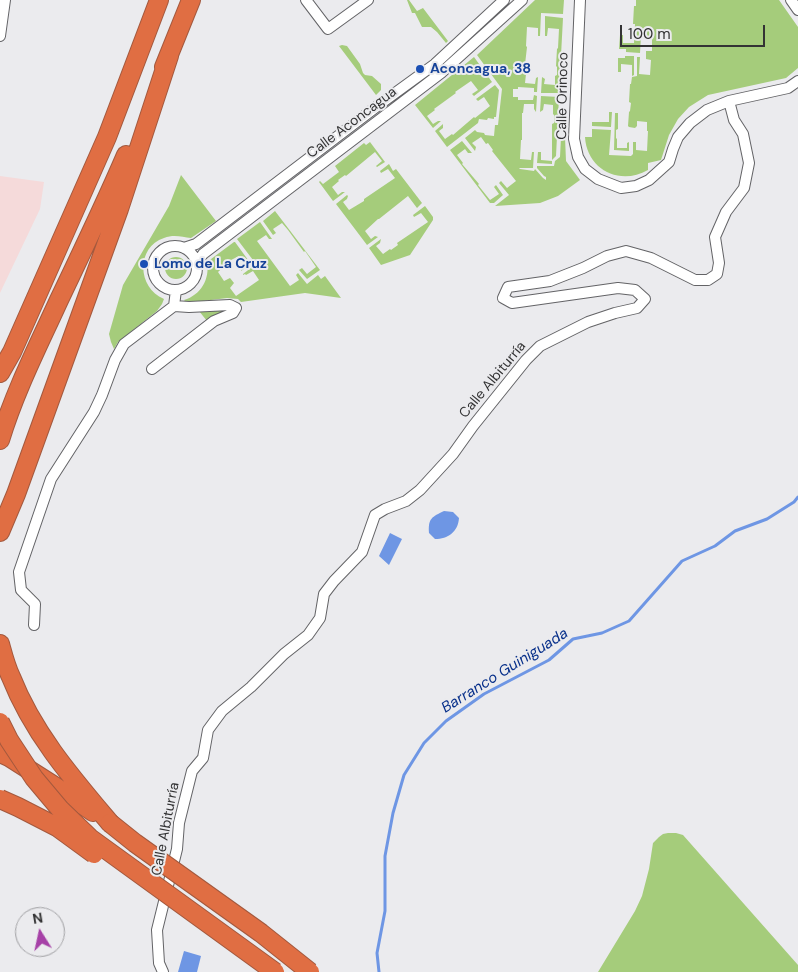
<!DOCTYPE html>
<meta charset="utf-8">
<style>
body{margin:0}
#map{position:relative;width:798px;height:972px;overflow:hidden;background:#ebebee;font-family:"DM Sans",sans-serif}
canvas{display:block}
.north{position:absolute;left:15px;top:907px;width:50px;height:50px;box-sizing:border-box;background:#ebebee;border:1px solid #a1a1a4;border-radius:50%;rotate:350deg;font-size:14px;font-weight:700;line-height:20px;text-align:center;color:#333334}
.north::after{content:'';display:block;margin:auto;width:18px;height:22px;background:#a641a7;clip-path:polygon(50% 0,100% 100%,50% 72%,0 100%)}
.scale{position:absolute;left:620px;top:25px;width:145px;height:22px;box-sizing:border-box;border:2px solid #333334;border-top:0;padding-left:6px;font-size:15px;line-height:18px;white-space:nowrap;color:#333334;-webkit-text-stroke:4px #ebebee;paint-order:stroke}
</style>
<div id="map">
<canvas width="798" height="972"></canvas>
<div class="north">N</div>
<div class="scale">100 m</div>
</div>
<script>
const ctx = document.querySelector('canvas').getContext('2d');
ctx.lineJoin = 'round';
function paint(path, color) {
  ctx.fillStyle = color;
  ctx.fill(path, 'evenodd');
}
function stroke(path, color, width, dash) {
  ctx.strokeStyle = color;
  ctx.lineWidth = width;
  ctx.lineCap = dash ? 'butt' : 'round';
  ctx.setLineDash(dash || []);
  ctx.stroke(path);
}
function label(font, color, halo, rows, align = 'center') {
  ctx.font = font + ' "DM Sans",sans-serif';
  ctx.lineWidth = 4;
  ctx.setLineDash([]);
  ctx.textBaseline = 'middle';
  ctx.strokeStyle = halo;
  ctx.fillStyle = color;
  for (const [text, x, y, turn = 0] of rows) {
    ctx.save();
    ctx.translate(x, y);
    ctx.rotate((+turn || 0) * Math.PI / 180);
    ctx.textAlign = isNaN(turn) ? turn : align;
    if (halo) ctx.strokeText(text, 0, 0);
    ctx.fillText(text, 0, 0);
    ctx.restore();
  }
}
paint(new Path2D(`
 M0,176l44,6 -4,27 -40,84z`), '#f5dada');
paint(new Path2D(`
 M407,0h2l8,11 6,-3 25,33 -2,2 -9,-11 -6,-5h-9l-7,-14h-3z
 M535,0h29l-1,14 -22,-1 -1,23h-2v-8l-11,-1 -1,19 1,1 -3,26 2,1 -1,9 10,1 1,-6 2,-1 -1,15h-3v-4l-16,-1v2h-5v8h5v3h15l1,-5 3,1 -1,16 -2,-3v-5h-10l-1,9h-1v27h-1l-1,19 11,1 1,-8h2l-1,16h-14l1,1 14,2 1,-2 8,9 3,2v-3l-2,-1 -7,-8v-2h17l1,-5 5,-4 1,-20h4l1,24 14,19 -22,16 -18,7 -45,3 14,-11 -10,-12 2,-2 6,7 9,-7 -24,-30 1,-1 -5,-7 -2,1 -5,-7 -9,6 4,4 -1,4 -10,-13 10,-8 2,2 7,1 1,2 9,1 1,-11h3l4,-36 -25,-34z
 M636,0h143l19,27v41l-12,10 -78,17 -19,12 -11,12 -9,16 -8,25 -13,3v7c-28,16 -61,0 -63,-33h7v-8l19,1 -2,25 22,1 2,-2v-12h3v8l11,1 1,-20h-1v-9l-10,-1v5l-2,2 -6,-1 -1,-1 1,-14 1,-1 1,-8 -2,-1 1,-18h1l1,-7 5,-1v-19h3l-1,17 11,1 1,-15 -5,-1v-8h6v-14l-11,-1 -1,17 -14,-1v-3h-7l1,-14h3v8h11l1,-19h-2l1,-18h2z
 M545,16l18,2 -4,75h-18l1,-16 3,2 -1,5 11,1v-9l2,-1v-8l-1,-1 1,-17 1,-1 1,-19 -11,-1 -1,8h-2z
 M342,45l5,1 13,18 3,9 2,2 7,1 9,8v6l-5,5 -37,-49z
 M625,56h9v19l-2,1v-11l-11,-1v8h-3v-14h7z
 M474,57l18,25 -18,14 -2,-2 6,-4 -7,-9 -16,11 1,1 -22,16 1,1 -8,6 6,8 5,-3h3l-8,7 -18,-23z
 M495,85l4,5 -3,27h-2v2l-6,-1 -1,2 -8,-1 -1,4 -31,24 -12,-16 8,-7v4l-4,3 6,8 7,-5 1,1 21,-18 1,1 15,-12 -6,-9 -6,4 -2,-2z
 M541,96l18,1 -3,59 -4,4v4l-15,-1 1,-11h3v8l11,1v-37l2,-1v-8l-1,-1v-9l-9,-1 -1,6 -3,2z
 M609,112h3l-1,15 -19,-1v-4h17z
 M615,113h3v16l-2,1v8l1,1v9h10v-5l2,-1v9l-15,-1z
 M462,141l10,12h-4l-3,-4 -8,6 6,8 -1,1 17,20 -1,1 12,15 9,-6 -5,-7 2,-2 7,10 -9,8h-4l-40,-53z
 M370,142l15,20 -8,5 -1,-1 6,-5 -7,-9 -29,24 -1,-1 -7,5 1,1 -7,6 6,8 4,-3h3l-12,9 -14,-19 1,-1 3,3 16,-12 -4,-6 29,-23 2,2z
 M389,164l4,7 3,-2 26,34 -5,5 -9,-12 -29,23h-1l-13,12 6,8 4,-3 3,1 -11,8 -31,-41 11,-9 1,1 -1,3 -4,3 6,8 15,-9v-2l31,-21 -7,-9 -7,4 -1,-2z
 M181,175l35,46 -25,17c-9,-1 -17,-4 -27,0 -28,9 -27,50 0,61l-2,5 -5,7 -39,31 -4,7 -3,-7 -2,-8 14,-49 46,-79z
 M425,206l8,11v3l-23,35 -29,10 -12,-17 12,-9 -1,4 -4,3 7,8 7,-5 1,1 7,-5 -1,-2 31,-21 -7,-9 -7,4 -1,-2z
 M275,211l45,59 -13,9 -8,-9 3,-2 5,6 9,-7 -11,-16 -1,1 -16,-22 -6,-7 -9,6 3,4 -3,2 -10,-14z
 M260,222l12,17h-3l-3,-4 -9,6 33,45 9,-6 -3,-5 2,-2 9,11 11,-9 3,4 4,-3 16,22 -36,-5 -64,9 -3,-3 -11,-1 -40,5 -3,-3c17,-5 26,-21 23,-38l27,-20h1l16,22 -10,7 1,-4 4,-3 -7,-8 -8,4 -13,12 6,9 6,-3 4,5 -4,5 6,8 23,-16 -6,-9 -7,4 -1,-1 -2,1v-1l13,-10 -19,-25z
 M165 268a11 11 0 1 1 22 0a11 11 0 1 1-22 0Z
 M227,310l-20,11 -8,-10z
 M668,833h8l7,2 115,130v7h-200l37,-61 7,-15 7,-27 4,-26 6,-6 4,-3z`), '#a5cc7b');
paint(new Path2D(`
 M444,511l9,1 6,6c-1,14 -11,21 -24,21l-6,-6c-1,-15 3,-16 15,-22z
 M390,533l12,6 -13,26 -10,-9z
 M184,951l17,5 -4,16h-19z`), '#6e96e4');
stroke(new Path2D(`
 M379,972l-2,-19 8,-42v-55l8,-43 11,-38 20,-32 22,-22 38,-27 65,-34 24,-21 29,-6 27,-12 53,-60 33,-15 20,-15 32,-12 27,-17 4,-5`), '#6e96e4', 3);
const minor = new Path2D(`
 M306,0l22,29 40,-29
 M580,0l-6,139 4,18 7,12 13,10 23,9 15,-2 13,-6 20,-18 4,-13 5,-12 12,-14 17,-13 22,-9 59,-13 10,-7
 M791,0l7,10
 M0,36l5,-36
 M153 268a22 22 0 1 1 44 0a22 22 0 1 1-44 0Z
 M184,248l12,-4 184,-140 55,-40 69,-64
 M196,264l7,-10 238,-181 81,-73
 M152,369l62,-48 19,-8 3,-5 -6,-3 -41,2 -15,-1
 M34,625l1,-21 -14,-14 -2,-18 32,-93 43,-67 8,-17 13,-35 9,-16 50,-38 2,-16
 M163,972l-4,-9 -2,-33 20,-81 2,-26 13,-52 11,-13 5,-28 14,-19 29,-24 33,-33 24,-19 12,-17 4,-24 10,-13 28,-29 13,-37 10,-6 21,-8 14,-11 33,-36 20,-28 53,-66 14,-14 48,-24 27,-9 22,-5 8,-9 -10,-9 -17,-2 -106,15 -9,-5 5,-11 42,-6 33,-13 24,-12 19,-5 25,7 44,22h13l9,-6 2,-11 -4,-26 11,-25 18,-24 5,-25 -6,-29 -9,-14 -5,-19`);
const motorway = new Path2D(`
 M164,67l27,-67
 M0,373l12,-21 95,-215 52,-137
 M0,440c15,-49 38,-94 59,-140 23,-48 46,-96 67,-145
 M0,532l16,-38 103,-285 50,-153
 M0,644c3,11 6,23 11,33 22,56 61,101 99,146
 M0,753l9,4 44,28 40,27`);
stroke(minor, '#636366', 12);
stroke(motorway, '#a3593e', 20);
stroke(minor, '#fff', 10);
stroke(motorway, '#e06e43', 18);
const motorwayBridge = new Path2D(`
 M0,722l9,18 25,38 26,31 30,29 185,134
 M0,799l18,8 39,20 37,27
 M110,823l25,20 126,90 49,39`);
stroke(motorwayBridge, '#a3593e', 20, []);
stroke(motorwayBridge, '#e06e43', 18);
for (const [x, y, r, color] of [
 [420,69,5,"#1a4fb4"],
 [144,264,5,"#1a4fb4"]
]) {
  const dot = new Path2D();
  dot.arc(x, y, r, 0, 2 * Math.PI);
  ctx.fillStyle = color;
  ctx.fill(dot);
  stroke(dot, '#ebebee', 2);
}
label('bold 14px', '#164399', '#ebebee', [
 ["Aconcagua, 38",430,69],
 ["Lomo de La Cruz",154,264]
], 'left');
label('14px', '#333334', '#ebebee', [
 ["Calle Orinoco",563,96,-89],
 ["Calle Aconcagua",352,123,-37],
 ["Calle Albiturría",493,380,-50],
 ["Calle Albiturría",166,829,-79]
]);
label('italic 15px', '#08308a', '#ebebee', [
 ["Barranco Guiniguada",505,671,-32]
]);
</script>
